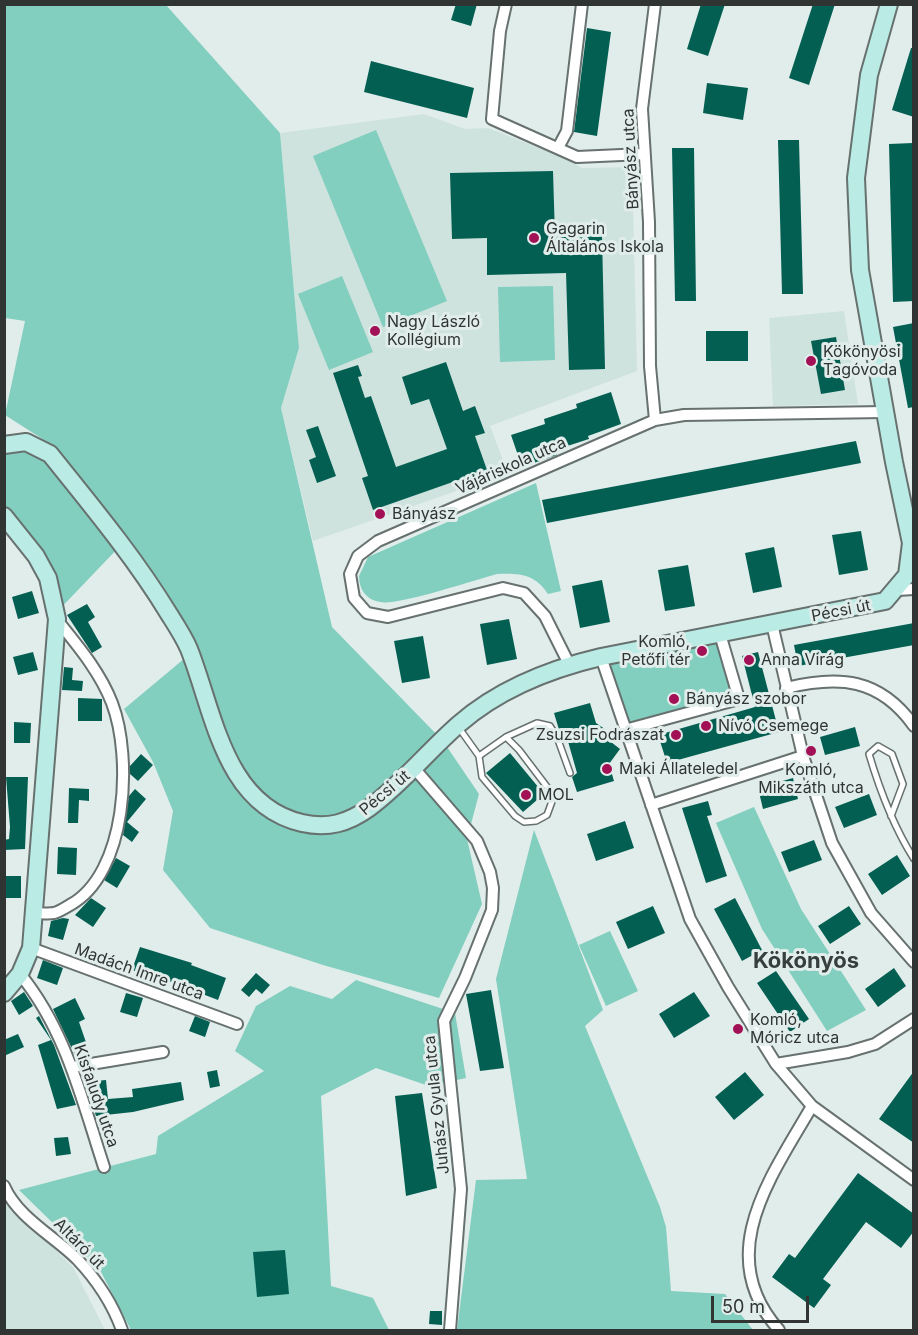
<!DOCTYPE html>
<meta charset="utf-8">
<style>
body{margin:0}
#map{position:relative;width:918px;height:1335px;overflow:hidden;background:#e1edea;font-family:Inter,sans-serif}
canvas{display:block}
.frame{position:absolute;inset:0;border:6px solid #303534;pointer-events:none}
.scale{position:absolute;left:711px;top:1296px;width:98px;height:27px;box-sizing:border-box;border:3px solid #303534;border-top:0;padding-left:8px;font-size:18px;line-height:21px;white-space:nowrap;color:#303534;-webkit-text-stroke:4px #e1edea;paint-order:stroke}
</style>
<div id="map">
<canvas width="918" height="1335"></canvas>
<div class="frame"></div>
<div class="scale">50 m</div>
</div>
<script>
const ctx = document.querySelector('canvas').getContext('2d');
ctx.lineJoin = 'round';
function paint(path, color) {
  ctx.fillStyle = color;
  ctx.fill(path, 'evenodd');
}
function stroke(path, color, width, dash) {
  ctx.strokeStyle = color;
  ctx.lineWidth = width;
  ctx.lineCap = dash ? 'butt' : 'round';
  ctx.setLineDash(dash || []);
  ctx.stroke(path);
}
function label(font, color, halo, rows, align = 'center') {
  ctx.font = font + ' Inter,sans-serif';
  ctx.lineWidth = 6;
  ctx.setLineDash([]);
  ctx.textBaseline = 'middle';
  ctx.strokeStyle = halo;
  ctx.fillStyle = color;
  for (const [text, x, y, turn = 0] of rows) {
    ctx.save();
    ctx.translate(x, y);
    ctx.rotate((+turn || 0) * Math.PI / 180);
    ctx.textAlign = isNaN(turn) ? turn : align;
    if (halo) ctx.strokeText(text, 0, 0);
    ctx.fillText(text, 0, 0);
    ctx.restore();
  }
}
paint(new Path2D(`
 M424,114l41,15 23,-1 77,30 17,10 50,-1 5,204 -147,55 18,47 -195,68 -32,-133 18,-60 -19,-215z
 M844,311l14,93 -85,2 -4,-88z
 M4,1201l69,66 32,63h-100z`), '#cfe3de');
paint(new Path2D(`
 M4,5h162l114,128 19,215 -18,60 51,219 111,114 36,53 -12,45 15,65 -43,94 -116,-33 -113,-37 -47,-58 10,-59 -20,-49 -29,-53 73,-61 -63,-100 -76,-99 -53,-34 20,-94 -20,-3z
 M376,130l71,171 -64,26 -70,-171z
 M342,276l31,76 -44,18 -31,-76z
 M553,286l2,74 -55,2 -2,-75z
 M4,445l46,9 70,92 -64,67 -5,-24 -46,-73z
 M536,483l25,108 -13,3c-13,-20 -28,-21 -51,-20 -22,6 -100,32 -117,28 -14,-2 -21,-13 -21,-26l9,-19z
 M720,634l19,65 -114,31 -24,-73z
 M754,807l47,102 65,101 -39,21 -65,-102 -46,-106z
 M534,830l69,180 -18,16 75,181 6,20 5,64 54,3 28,36h-296l19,-150 51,-1 -31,-200z
 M610,931l28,60 -32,15 -27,-61z
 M356,980l99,33 11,65 -37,8 -53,-18 -55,28 10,190 42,12 16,32h-258l-32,-62 -80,-78 137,-36 2,-18 106,-65 -29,-20 21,-45 34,-20 42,13z`), '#82cebf');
paint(new Path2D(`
 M456,4h21l-6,22 -20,-6z
 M701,4h24l-17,52 -21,-7z
 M813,4h22l-26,81 -20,-7z
 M587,28l24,4 -14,104 -23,-4z
 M911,48h3v69l-22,-7z
 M371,61l103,27 -7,30 -103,-26z
 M707,83l41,5 -5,32 -40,-7z
 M778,140h21l4,154h-21z
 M913,143l1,158 -21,1 -4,-158z
 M672,148h22l2,153h-21z
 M553,171l2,66 47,-1 3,133 -36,1 -3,-97 -79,2v-37l-35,1 -2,-66z
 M914,323v84l-6,1 -15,-81z
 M706,331h42v30h-42z
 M836,337l9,53 -24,4 -10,-53z
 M446,362l17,49 12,-5 10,27 -10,3 12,34 -114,40 -11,-32 6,-2 -35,-103 25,-8 4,11 -4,1 7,21 6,-2 25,71 51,-18 -18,-50 -18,6 -9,-28z
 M611,392l10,32 -33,12 1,3 -34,11 2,5 -35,12 -11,-32 34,-11 -1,-5 33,-11 -1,-4z
 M318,426l18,50 -19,7 -8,-23 7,-3 -10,-27z
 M856,441l5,22 -314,60 -5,-23z
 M861,531l7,39 -29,5 -7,-40z
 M774,547l8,40 -29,6 -8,-40z
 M688,565l7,41 -30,5 -7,-41z
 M602,580l8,42 -30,6 -8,-42z
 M32,591l7,22 -21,6 -6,-22z
 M87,604l8,13 -7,5 14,25 -10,6 -25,-38z
 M509,619l8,40 -30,6 -7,-41z
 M914,623v22l-116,21 -4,-21z
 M423,636l7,42 -28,5 -8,-42z
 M33,652l5,18 -20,5 -5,-18z
 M758,652l21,80 -112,31 -9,-28 97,-28 -13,-51z
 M64,667l9,1 -1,12 11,1 -1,10 -20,-1z
 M78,698l24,1v22h-24z
 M590,703l6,20 19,13 -4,6 9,7 -11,15 5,17 -37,11 -5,-15 5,-4 -12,-42 -5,2 -6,-20z
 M14,722l17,1 -1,20h-16z
 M855,727l5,19 -35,9 -5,-18z
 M510,753l34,41 -21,18 -37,-39z
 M141,754l12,11 -15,16 -8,-7v-8z
 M6,777h22l-3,72 -21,1v-10l5,-1 1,-12z
 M793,778l5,21 -35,10 -5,-21z
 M69,788l20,1v12l-10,-1 -1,23h-10z
 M135,789l11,10 -19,23 12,10 -7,10 -9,-7 6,-39z
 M869,794l8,21 -33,13 -9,-21z
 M708,801l4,14 -5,1 20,60 -21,7 -24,-75z
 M625,821l9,27 -38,13 -9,-27z
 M814,840l8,20 -33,12 -8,-20z
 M58,847l19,1 -1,27 -19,-1z
 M897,855l13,21 -28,19 -14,-21z
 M116,858l14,8 -13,22 -13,-8z
 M4,876h17v22h-17z
 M91,898l15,10 -13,19 -18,-12z
 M735,898l27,52 -20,11 -28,-52z
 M653,906l12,27 -37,16 -12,-27z
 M849,906l12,18 -31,20 -12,-18z
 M63,918l6,1 -6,21 -15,-4 3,-15z
 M140,947l52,16 -1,2 35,13 -8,22 -65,-25 -1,3 -20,-8z
 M43,960l20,8 -6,17 -20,-7z
 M894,968l12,18 -28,21 -13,-18z
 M776,971l33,48 -19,13 -33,-49z
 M256,973l14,12 -8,9 -6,-5 -7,8 -8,-7z
 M491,990l13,78 -24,3 -14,-77z
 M24,992l9,14 -14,9 -8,-14z
 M694,992l16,24 -36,22 -15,-24z
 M126,993l17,5 -6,19 -17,-5z
 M75,998l10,21 -6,3 10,29 -14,4 -22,-46z
 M39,1016l15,29 22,60 -19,4 -19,-64 13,-5 -15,-22z
 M195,1016l15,6 -5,15 -16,-6z
 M18,1034l6,13 -20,9v-16z
 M217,1070l3,16 -10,2 -3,-16z
 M914,1071v72l-35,-24z
 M745,1072l19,23 -30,25 -19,-23z
 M106,1080l2,19 25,-2 -1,-8 49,-7 3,18 -51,12 -37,4 -11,-34z
 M422,1093l15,95 -31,8 -11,-100z
 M68,1137l3,17 -15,2 -2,-18z
 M858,1173l56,41v17l-13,17 -35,-26 -43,57 8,6 -17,23 -42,-31 17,-23 6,4z
 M285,1250l4,44 -32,3 -4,-45z
 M430,1311h12v14l-13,-1z`), '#045f53');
const service = new Path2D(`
 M459,728l20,28 3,21 33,39 9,6 12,-1 11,-6 7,-19 -35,-46 -13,-13 -27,19
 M506,737l31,-14 13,3 7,11 13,36
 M891,816l12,-32 -11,-30 -14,-8 -9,8c11,37 24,72 45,105`);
const minor = new Path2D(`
 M506,4l-6,27 -8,88 85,38 67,-3
 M559,146l8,-15 15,-127
 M655,420l-5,-54 -1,-144 -7,-113 13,-105
 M897,590l17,-1
 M772,624l31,132 29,87 39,70 43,49
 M601,657l89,262 38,68 48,77 36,42 102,74
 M569,664l-24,-48 -21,-23 -21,-5 -115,29 -21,-4 -13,-15 -4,-24 8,-18 20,-15 277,-121 29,-5 201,-3
 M786,688c53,-13 94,-10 128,38
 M625,730l114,-31 -19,-65
 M414,768l63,73 13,31 3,16 -1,22 -27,68 -21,43 17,168 -11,141
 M651,805l152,-49
 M35,913c6,0 13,1 19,0 5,-1 11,-5 16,-8 57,-31 63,-147 42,-202 -12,-31 -34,-57 -55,-83
 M31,948l206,76
 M20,974c46,56 62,126 84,193
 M776,1064l72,-12 27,-8 39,-25
 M73,1067l90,-15
 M4,1186c14,32 50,50 73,73 19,20 36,46 45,71
 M779,1330c-67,-75 -8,-153 33,-224`);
const secondary = new Path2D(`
 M4,445l22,-3 24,12c41,51 85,104 119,160 7,11 15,23 20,35 25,63 35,156 113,174 26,6 46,0 67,-15 33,-24 59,-57 90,-84 40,-35 91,-55 142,-67l284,-56 22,-26 4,-32 -17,-81 -34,-192 -4,-92 13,-103 20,-71
 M4,516l32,40 12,22 9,41 -26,329 -11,26 -16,19`);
stroke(service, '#67716f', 8);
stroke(minor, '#67716f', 14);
stroke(secondary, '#67716f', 20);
stroke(service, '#fff', 5);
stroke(minor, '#fff', 10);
stroke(secondary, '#baebe4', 16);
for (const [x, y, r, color] of [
 [534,238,6,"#a21055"],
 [375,331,6,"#a21055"],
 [811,361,6,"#a21055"],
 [380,514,6,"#a21055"],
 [702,651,6,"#a21055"],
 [749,660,6,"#a21055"],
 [674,699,6,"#a21055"],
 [706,726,6,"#a21055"],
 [676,735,6,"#a21055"],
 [811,751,6,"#a21055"],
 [607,769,6,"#a21055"],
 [526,795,6,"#a21055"],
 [738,1029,6,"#a21055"]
]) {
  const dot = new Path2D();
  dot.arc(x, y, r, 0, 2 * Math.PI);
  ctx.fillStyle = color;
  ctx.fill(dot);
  stroke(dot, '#e1edea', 2);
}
label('16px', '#303534', '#e1edea', [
 ["Bányász utca",631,159,-93],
 ["Vájáriskola utca",511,466,-24],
 ["Pécsi út",841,611,-11],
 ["Pécsi út",385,793,-40],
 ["Madách Imre utca",139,972,20],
 ["Kisfaludy utca",96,1096,71],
 ["Juhász Gyula utca",437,1105,-96],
 ["Altáró út",79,1244,45]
]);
label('16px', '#303534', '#e1edea', [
 ["Gagarin",546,229],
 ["Általános Iskola",546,247],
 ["Nagy László",387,322],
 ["Kollégium",387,340],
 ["Kökönyösi",823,352],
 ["Tagóvoda",823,370],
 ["Bányász",392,514],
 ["Komló,",690,642,"right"],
 ["Petőfi tér",690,660,"right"],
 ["Anna Virág",761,660],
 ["Bányász szobor",686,699],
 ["Nívó Csemege",718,726],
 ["Zsuzsi Fodrászat",664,735,"right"],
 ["Maki Állateledel",619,769],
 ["Komló,",811,770,"center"],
 ["Mikszáth utca",811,788,"center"],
 ["MOL",538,795],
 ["Komló,",750,1020],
 ["Móricz utca",750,1038]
], 'left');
label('bold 22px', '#363f3d', '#e1edea', [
 ["Kökönyös",806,961]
]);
</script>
